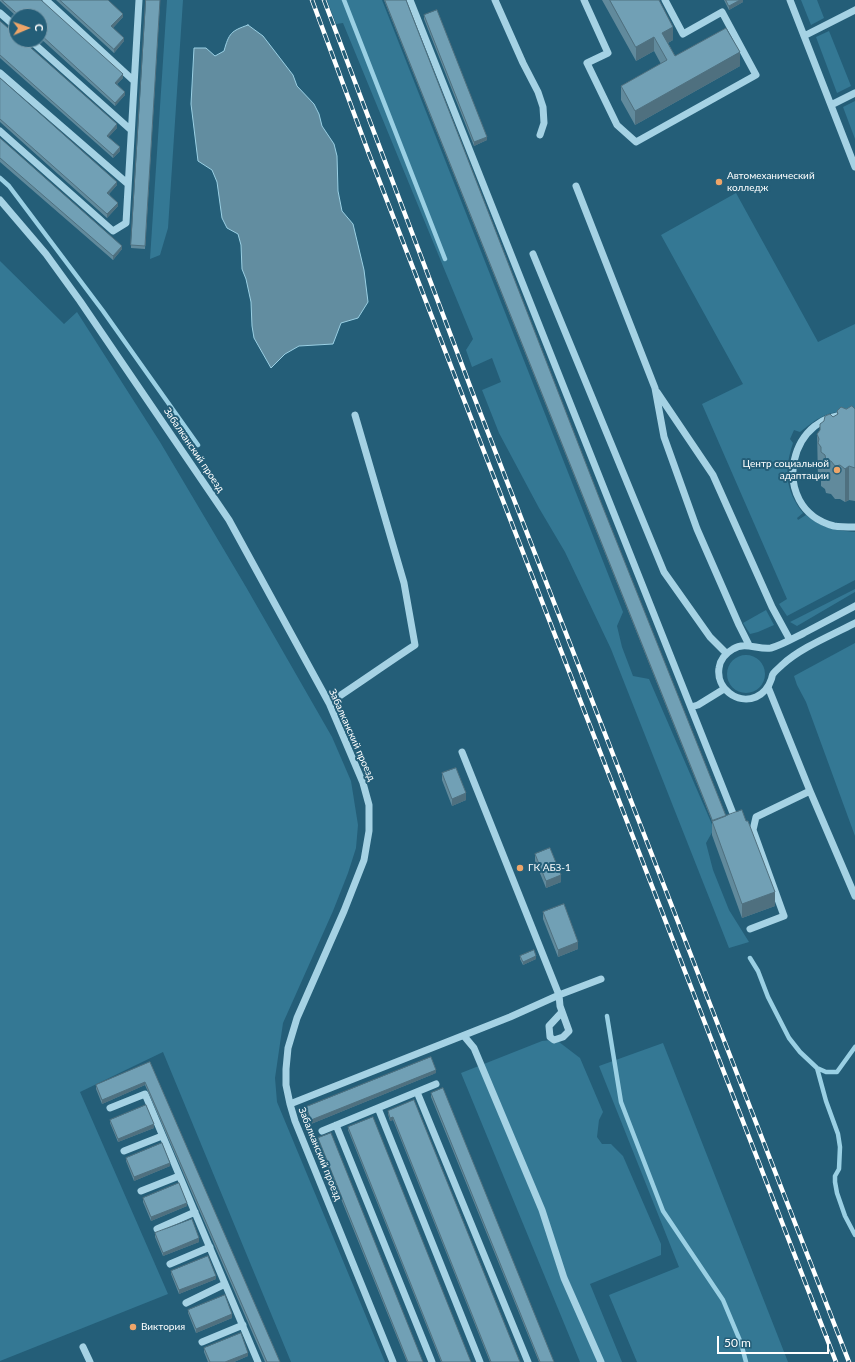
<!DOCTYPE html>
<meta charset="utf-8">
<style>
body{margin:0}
#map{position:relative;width:855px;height:1362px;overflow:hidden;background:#245e78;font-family:Lato,sans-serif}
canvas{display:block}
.north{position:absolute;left:8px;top:8px;width:40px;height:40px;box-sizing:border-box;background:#245e78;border:1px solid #7c9eae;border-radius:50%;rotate:88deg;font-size:11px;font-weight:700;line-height:16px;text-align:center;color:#fff}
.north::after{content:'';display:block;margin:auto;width:14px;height:18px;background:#eea569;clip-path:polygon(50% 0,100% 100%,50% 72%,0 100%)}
.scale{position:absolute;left:717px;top:1336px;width:112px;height:18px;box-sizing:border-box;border:2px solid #fff;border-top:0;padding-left:5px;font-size:12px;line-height:14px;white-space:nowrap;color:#fff;-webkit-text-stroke:3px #245e78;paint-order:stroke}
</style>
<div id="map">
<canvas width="855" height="1362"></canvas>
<div class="north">С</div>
<div class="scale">50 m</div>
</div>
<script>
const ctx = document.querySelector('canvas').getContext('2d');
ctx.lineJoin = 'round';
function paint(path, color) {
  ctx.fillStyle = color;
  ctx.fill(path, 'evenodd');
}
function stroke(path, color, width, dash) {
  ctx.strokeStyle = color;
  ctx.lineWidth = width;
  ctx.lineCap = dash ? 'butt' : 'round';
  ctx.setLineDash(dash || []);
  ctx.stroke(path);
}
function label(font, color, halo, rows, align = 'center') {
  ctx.font = font + ' Lato,sans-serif';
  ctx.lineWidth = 4;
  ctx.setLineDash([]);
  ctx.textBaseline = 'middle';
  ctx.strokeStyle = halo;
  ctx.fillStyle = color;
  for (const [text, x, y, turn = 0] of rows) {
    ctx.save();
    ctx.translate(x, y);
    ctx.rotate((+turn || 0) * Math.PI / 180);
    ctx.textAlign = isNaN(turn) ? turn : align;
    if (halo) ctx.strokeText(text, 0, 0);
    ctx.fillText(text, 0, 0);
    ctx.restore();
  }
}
paint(new Path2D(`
 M167,0h16l-15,228 -8,27 -10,4z
 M327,0h55l241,612 -6,14 5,21 11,29 16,3 65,150 -8,14 7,27 16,40 20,32 -20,6 -118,-299 -46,-97 -26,-44 -40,-75 -17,-43 19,-8 -9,-24 -20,9 -6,-17 7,-11 -130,-316 -7,1z
 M801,0h16l7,18 -13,7z
 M829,31l22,55 -14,7 -21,-56z
 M855,101v38l-12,-32z
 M736,193l82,149 37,-18v87c-28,0 -33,4 -55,21l-6,-2 -4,9 3,4c-9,27 -8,47 10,70l-6,5 1,2 8,-5c18,14 27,15 49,17v48l-68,36 -8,-12 8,-5 -85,-195 41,-20 -82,-149z
 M0,261l64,63 13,-12 83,130 86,145 86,150 19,44 7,44 -2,23 -8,25 -15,38 -50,112 -8,55 2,24 108,260h-94l-128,-310 -83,40 88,202 -168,67z
 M855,589v3l-58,34 -7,-4z
 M766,610l8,15 -16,7 -8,2 -7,-11z
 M855,643v193l-49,-134 -9,-17 -3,-9z
 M727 674a19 19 0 1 1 38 0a19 19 0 1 1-38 0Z
 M551,1040l8,2 21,16 23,54 -4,8 -2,17 5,7h9l12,12 38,88v11l-71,29 32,78h-42l-119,-289 81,-32z
 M663,1043l125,319h-151l-28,-67 70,-28 -80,-201z`), '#347894');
const water = new Path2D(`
 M248,25l15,11 30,39 4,11 17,18 5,10 3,12 12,18 3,12 1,35 4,20 11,13 11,46 4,32 -10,16 -17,5 -8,21 -34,2 -14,8 -14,14 -17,-30 -2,-12 -1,-24 -5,-23 -4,-10 -1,-24 -3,-11 -11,-6 -5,-10 -5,-36 -5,-12 -14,-9 -7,-57 3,-56h12l9,8 9,-5c5,-18 7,-20 24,-26z`);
paint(water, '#628da0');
stroke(water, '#9ad0e4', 1);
stroke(new Path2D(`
 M344,0l101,259
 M0,178l9,8 94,125 95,134
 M750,958l8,13 10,26 21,41 11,14 17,16 9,4h11l18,-25
 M607,1016l14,86 42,109 60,89 18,43 5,19
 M817,1068l9,33 12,33 2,13 -1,22 -4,7v6l2,11 8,23 10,19`), '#9ad0e4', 4.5);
stroke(new Path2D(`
 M46,0l88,81
 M410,0l324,816
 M495,0l28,63 15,29 5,15 1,16 -4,12
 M584,0l24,53 -21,10 30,62 19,17 120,-67 -34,-63 -39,22 -18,-34
 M790,0l65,167
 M0,13l16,14
 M804,36l51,-26
 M30,40l101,90
 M0,73l128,111
 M831,105l24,-12
 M0,131l113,100 13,-8 13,-223
 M576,186l79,202 9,49 33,92 42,96 10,20
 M0,200l46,54 34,47 149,219 100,183 34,80 6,22v26l-5,29 -20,51 -47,107 -9,30 -2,21v16l4,19 5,17 98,241
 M533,254l131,318 46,65 16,16
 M657,392l56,83 59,132 18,33
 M855,416c-66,-10 -89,92 -21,110 6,1 14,1 21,1
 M855,606c-17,9 -34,18 -51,27 -10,5 -22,12 -33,15 -13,2 -26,-7 -38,1 -7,4 -13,11 -14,19 -3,20 18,37 37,29 7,-3 13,-10 15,-17 1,-2 1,-5 2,-6 2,-3 6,-6 9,-9 18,-17 50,-30 73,-42
 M768,687l42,104 45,105
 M329,703c29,-19 57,-39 86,-58l-11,-62 -49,-168
 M691,707l7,-2 26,-16
 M462,752l97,243 1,11 9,25 -6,6 -9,3 -4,-3 -1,-11 13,-14
 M750,929l34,-13 -31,-86 3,-13 54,-26
 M464,1036l10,12 68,162 22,68 37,84
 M417,1092l111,270
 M290,1104l220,-87 49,-22 42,-16
 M110,1108l35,-14 113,268
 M378,1108l102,254
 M336,1125l96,237
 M322,1131l114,-47
 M124,1151l38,-15
 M141,1191l38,-15
 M157,1229l38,-17
 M170,1264l40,-17
 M186,1303l39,-19
 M202,1342l41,-17
 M83,1347l7,15`), '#a5d2e4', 7);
const rail = new Path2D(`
 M312,0l57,154 467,1208
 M324,0l149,394 376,968`);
stroke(rail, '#fff', 4.5);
stroke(rail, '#245e78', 3, [9]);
paint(new Path2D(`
 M0,0h41l82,78 -6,6 8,11 -10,11 -75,-68v-22h-24l-16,-15z
 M56,0h52l15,17 -10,11 11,13 -10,12z
 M160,0l-15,249 -14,-1v-3z
 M384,0h22l196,505 124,311 49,90 -33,12 -30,-83v-14z
 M602,0h57l14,40 -5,3 7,13 65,10 -105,59 -14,-25v-14l40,-22 -7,-13 -18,10z
 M724,0h19v2l-14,8z
 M424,15l63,125 -13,6 -50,-127z
 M0,21l117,107 -9,9 12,14 -7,7 -113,-100z
 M0,78l117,107 -8,9 9,12 -11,12 -107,-96z
 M0,138l122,111 -9,11 -113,-98z
 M846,409h9v92l-6,-1 -4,2 -5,-3h-5l-4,-5 -5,-1 -1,-4 -4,-3v-6l-3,-3 -1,-43 3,-3v-7l17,-9v-4z
 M442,773l24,27 -14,6 -10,-26z
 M535,854l26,28 -15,6 -11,-27z
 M543,912l35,37 -20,8 -15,-38z
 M520,956l16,3 -13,6 -3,-6z
 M150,1062l130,300h-15l-120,-277 -43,19 -6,-15v-4z
 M436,1073l-125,51 -5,-13v-4z
 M431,1093l123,269h-15l-108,-265z
 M414,1100l106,262h-30l-97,-242 -3,1 -2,-7v-3z
 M110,1120l44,8 -36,14 -8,-19z
 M348,1127l123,235h-30l-93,-232z
 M318,1138l105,224h-16l-89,-220z
 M126,1158l44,8 -36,15 -8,-20z
 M143,1198l44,8 -36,15 -8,-19z
 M155,1233l44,9 -36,14 -8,-19z
 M171,1271l45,8 -37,15 -8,-20z
 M188,1310l44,8 -36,15 -8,-20z
 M204,1348l44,8 -14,6h-26l-4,-10z`), '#618a9c');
paint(new Path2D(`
 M740,0h3v2l-14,8v-4z
 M123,14v3l-12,13v-4z
 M673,27v13l-11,6v-13z
 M654,37v14l-18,10v-14z
 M124,38v3l-10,12v-4z
 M740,52v14l-105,59v-14z
 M123,74v4l-8,8v-3z
 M125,92v3l-10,11v-3z
 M117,124v4l-10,11v-3z
 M487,137v3l-13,6v-4z
 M120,147v4l-7,7v-3z
 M117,182v3l-10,11v-3z
 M118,203v3l-11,12v-4z
 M122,246v3l-9,11v-4z
 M849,466v34l-4,2v-33z
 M466,793v7l-14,6v-7z
 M561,875v7l-15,6v-7z
 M775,892v14l-33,12v-14z
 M578,942v7l-20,8v-7z
 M536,956v3l-13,6v-3z
 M436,1070v3l-125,51v-4z
 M145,1082v3l-43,19v-4z
 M393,1117v3l-3,1v-3z
 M154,1124v4l-36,14v-3z
 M170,1163v3l-36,15v-4z
 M187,1203v3l-36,15v-4z
 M199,1238v4l-36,14v-3z
 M216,1276v3l-37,15v-4z
 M232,1314v4l-36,15v-4z
 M248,1353v3l-14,6h-9z`), '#4f707f');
const building = new Path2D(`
 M2,0h39l82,74 -8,9 10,9 -10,11 -75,-69v-18h-20z
 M60,0h48l15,14 -12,12 13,12 -10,11z
 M146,0h14l-15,246 -14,-1z
 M385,0h21l196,505 124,311 -13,5z
 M610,0h49l14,27 -11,6 13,23 51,-28 14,24 -105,59 -14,-25 46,-26 -13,-23 -18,10z
 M726,0h14l-11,6z
 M437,10l50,127 -13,5 -50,-127z
 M0,21l16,14v5h6l95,84 -10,12 13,11 -7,8 -113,-100z
 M0,78l117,104 -10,11 11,10 -11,11 -107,-95z
 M0,138l122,108 -9,10 -113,-98z
 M852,406l3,3v59l-6,-2 -4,3 -5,-4 -5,1 -4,-5 -5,-1 -1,-5 -4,-3v-5l-3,-4 1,-4 -2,-5 3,-4v-6l4,-3 1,-5 5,-2 3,3 5,-3 -1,-3 4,-4 5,2z
 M456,768l10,25 -14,6 -10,-26z
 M742,810l4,11h2l27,71 -33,12 -30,-83z
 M550,848l11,27 -15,6 -11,-27z
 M564,904l14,38 -20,8 -15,-38z
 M534,950l2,6 -13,6 -3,-6z
 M431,1057l5,13 -125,50 -5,-13z
 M150,1062l130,300h-13l-122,-280 -43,18 -6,-15z
 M443,1088l111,274h-14l-109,-269z
 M414,1100l106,262h-29l-98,-245 -3,1 -2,-7z
 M146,1105l8,19 -36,15 -8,-19z
 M373,1117l98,245h-29l-94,-235z
 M331,1133l92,229h-15l-90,-224z
 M162,1143l8,20 -36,14 -8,-19z
 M179,1183l8,20 -36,14 -8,-19z
 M192,1219l7,19 -36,15 -8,-20z
 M208,1256l8,20 -37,14 -8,-19z
 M225,1295l7,19 -36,15 -8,-19z
 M241,1333l7,20 -23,9h-15l-6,-14z`);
paint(building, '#71a0b5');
stroke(building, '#4f707f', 1);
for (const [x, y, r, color] of [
 [719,182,4,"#eea569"],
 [837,470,4,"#eea569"],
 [520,868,4,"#eea569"],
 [133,1327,4,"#eea569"]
]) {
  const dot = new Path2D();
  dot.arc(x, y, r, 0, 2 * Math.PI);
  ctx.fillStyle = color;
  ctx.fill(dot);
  stroke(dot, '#245e78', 1.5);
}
label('10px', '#fff', '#245e78', [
 ["Автомеханический",727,176],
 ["колледж",727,188],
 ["Центр социальной",829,464,"right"],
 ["адаптации",829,476,"right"],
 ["ГК АБЗ-1",528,868],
 ["Виктория",141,1327]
], 'left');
label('10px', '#fff', '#245e78', [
 ["Забалканский проезд",194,450,56],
 ["Забалканский проезд",352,735,66],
 ["Забалканский проезд",320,1154,68]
]);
</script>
